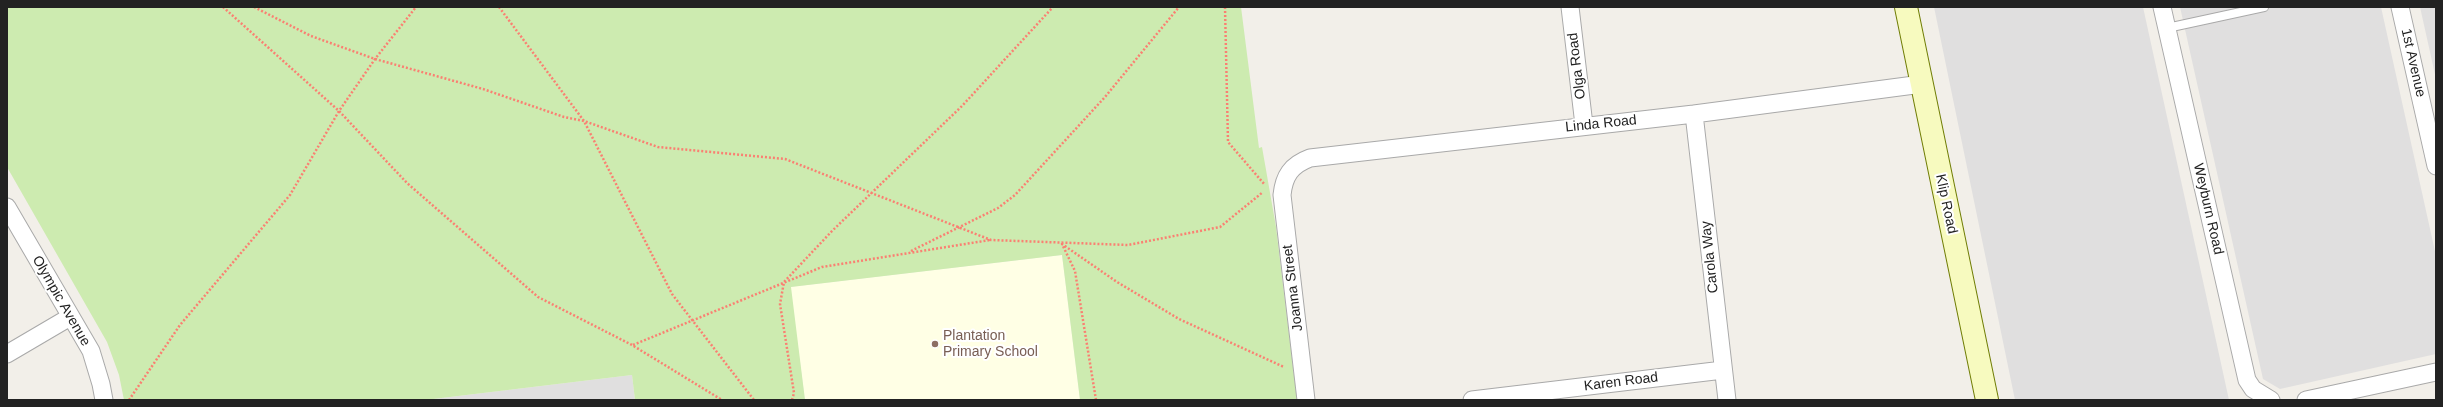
<!DOCTYPE html>
<style>
body{margin:0}
#map{position:relative;width:2443px;height:407px;overflow:hidden;background:#f2efe9;font-family:Helvetica,sans-serif}
canvas{display:block}
.frame{position:absolute;inset:0;border:8px solid #222;pointer-events:none}
</style>
<div id="map">
<canvas width="2443" height="407"></canvas>
<div class="frame"></div>
</div>
<script>
const ctx = document.querySelector('canvas').getContext('2d');
ctx.lineJoin = 'round';
function paint(path, color) {
  ctx.fillStyle = color;
  ctx.fill(path, 'evenodd');
}
function stroke(path, color, width, dash) {
  ctx.strokeStyle = color;
  ctx.lineWidth = width;
  ctx.lineCap = dash ? 'butt' : 'round';
  ctx.setLineDash(dash || []);
  ctx.stroke(path);
}
function label(font, color, halo, rows, align = 'center') {
  ctx.font = font + ' Helvetica,sans-serif';
  ctx.lineWidth = 4;
  ctx.setLineDash([]);
  ctx.textBaseline = 'middle';
  ctx.strokeStyle = halo;
  ctx.fillStyle = color;
  for (const [text, x, y, turn = 0] of rows) {
    ctx.save();
    ctx.translate(x, y);
    ctx.rotate((+turn || 0) * Math.PI / 180);
    ctx.textAlign = isNaN(turn) ? turn : align;
    if (halo) ctx.strokeText(text, 0, 0);
    ctx.fillText(text, 0, 0);
    ctx.restore();
  }
}
paint(new Path2D(`
 M1934,7h209l86,393h-214z
 M2180,7h201l55,249v98l-156,35 -17,-10z
 M2420,7h16v72z
 M632,375l3,25h-210z`), '#e0dfdf');
paint(new Path2D(`
 M1062,255l18,145h-275l-15,-113z`), '#ffffe5');
paint(new Path2D(`
 M7,7h1234l18,141 3,-1 14,80 21,173h-217l-18,-145 -271,32 14,113h-170l-3,-25 -207,25h-301l-5,-25 -12,-33 -100,-175z`), '#cdebb0');
const lane = new Path2D(`
 M2167,28l97,-21`);
const street = new Path2D(`
 M1570,7l14,118
 M2162,7l85,373 6,9 18,11
 M2400,7l36,159
 M1694,114l33,286
 M7,207l84,144 10,33 3,16
 M7,354l63,-37
 M1306,400l-24,-205c2,-19 9,-30 28,-37l384,-44 228,-30
 M1472,400l251,-30
 M2306,400l130,-28`);
const secondary = new Path2D(`
 M1906,7l81,393`);
stroke(lane, '#a9a9a9', 10);
stroke(street, '#a9a9a9', 19);
stroke(secondary, '#707d05', 24);
stroke(new Path2D(`
 M223,7l116,104 68,72 131,114 94,48 90,55
 M254,7l57,29 64,23 108,30 81,28 20,4 74,26 127,12 206,81 137,5 92,-18 43,-35
 M499,7l85,114 88,173 82,106
 M1225,7l3,135 37,43
 M911,251l87,-43 17,-13 90,-98 74,-90
 M633,345l189,-78 168,-27
 M129,400l51,-75 110,-130 49,-84 36,-52 41,-52
 M792,400l2,-7 -14,-89 4,-22 48,-51 130,-125 91,-99
 M1096,400l-21,-129 -13,-27 55,38 62,37 105,48`), '#fa8072', 2.5, [2, 2]);
stroke(lane, '#fff', 8);
stroke(street, '#fff', 17);
stroke(secondary, '#f7fabf', 22);
for (const [x, y, r, color] of [
 [935,344,4,"#8d6e63"]
]) {
  const dot = new Path2D();
  dot.arc(x, y, r, 0, 2 * Math.PI);
  ctx.fillStyle = color;
  ctx.fill(dot);
  stroke(dot, '#fff', 1.5);
}
label('14px', '#222', '#fff', [
 ["1st Avenue",2413,63,77],
 ["Olga Road",1577,66,-97],
 ["Linda Road",1601,124,-6],
 ["Klip Road",1946,204,78],
 ["Weyburn Road",2208,209,77],
 ["Carola Way",1710,257,-96],
 ["Joanna Street",1293,288,-97],
 ["Olympic Avenue",61,301,60],
 ["Karen Road",1621,382,-7]
]);
label('14px', '#785e54', '#fff', [
 ["Plantation",943,336],
 ["Primary School",943,352]
], 'left');
</script>
